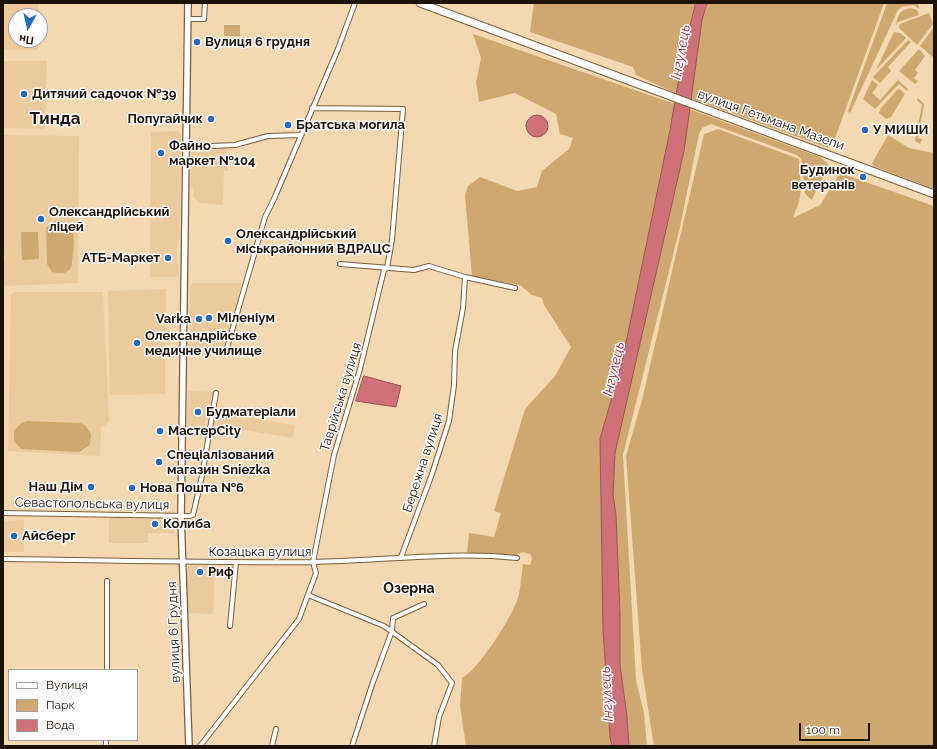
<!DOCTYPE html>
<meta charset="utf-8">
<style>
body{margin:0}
#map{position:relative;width:937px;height:749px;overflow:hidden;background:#f4d8b1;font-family:Raleway,sans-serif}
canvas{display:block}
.frame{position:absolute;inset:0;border:4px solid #1c1205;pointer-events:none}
.legend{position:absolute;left:8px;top:669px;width:130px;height:72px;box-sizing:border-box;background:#fefefe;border:1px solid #a4a09a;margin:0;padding:5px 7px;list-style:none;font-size:12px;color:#1c1205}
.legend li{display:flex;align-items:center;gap:8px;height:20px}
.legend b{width:20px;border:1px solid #a4a09a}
.north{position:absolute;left:8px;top:8px;width:40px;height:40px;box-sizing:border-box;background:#fefefe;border:1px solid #a4a09a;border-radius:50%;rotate:188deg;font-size:11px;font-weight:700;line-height:16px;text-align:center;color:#1c1205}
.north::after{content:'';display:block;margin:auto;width:14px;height:18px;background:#286bbc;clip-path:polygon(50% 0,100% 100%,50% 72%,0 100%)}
.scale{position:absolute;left:799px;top:723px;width:71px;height:18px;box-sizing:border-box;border:2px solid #1c1205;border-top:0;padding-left:5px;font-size:12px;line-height:14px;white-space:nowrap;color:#1c1205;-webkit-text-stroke:3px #fefefe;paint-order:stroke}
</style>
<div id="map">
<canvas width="937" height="749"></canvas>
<div class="frame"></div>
<ul class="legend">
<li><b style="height:5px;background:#fff"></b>Вулиця</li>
<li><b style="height:11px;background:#cfa870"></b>Парк</li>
<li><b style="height:11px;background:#cf7179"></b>Вода</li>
</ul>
<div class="north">Пн</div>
<div class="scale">100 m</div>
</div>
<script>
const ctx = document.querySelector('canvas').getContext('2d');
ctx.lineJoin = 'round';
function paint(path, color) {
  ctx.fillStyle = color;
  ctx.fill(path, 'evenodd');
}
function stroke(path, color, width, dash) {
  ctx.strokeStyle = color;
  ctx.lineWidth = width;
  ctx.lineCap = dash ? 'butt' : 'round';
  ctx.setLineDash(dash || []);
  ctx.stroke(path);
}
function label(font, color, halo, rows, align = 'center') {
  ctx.font = font + ' Raleway,sans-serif';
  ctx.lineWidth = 3;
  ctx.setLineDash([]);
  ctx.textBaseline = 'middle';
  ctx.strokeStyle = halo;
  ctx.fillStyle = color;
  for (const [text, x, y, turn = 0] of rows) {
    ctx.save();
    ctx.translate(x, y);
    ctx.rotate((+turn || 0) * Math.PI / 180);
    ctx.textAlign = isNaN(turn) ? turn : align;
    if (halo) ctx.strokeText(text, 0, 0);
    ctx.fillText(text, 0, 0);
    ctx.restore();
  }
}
paint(new Path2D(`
 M3,3h35v13h-22v24h22v10h-35z
 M3,61h44l-2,68 -42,-1z
 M178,131l3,3 -1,105 -3,3v20l2,3v10l-2,2h-27l1,-145z
 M3,135l76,1 -1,147 -75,3v-26h2l-2,-18z
 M202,147l23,1 2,2 1,21h-4l-1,34 -25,-2 -5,-7 1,-7 -3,-2v-35l1,-3z
 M193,283h46l2,2 -16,60 -9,3h-27l1,-61z
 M166,289l-1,105 -55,1 -2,-104z
 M15,292h88l6,130 -8,6 -1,28 -92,-5 3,-157z
 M188,391l26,1 -3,17 -3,1 -6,27 -15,-1z
 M216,412l79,13 -2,13 -79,-13z
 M109,518l63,1 3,4v10h-27v10h-39z
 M24,520v32h-21v-31z
 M190,564h25l-2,50 -26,-1 -2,-45z`), '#ebcb9e');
paint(new Path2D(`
 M534,3h162l-14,57 -5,34 -41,-19 -3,-8 -103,-35z
 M707,3h177l-50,138 -4,-1 1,3 -3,5 -138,-50 12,-78z
 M887,3h31l1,6 -5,-4 -13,2 -3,3 -48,103 -2,-2z
 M911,8l6,2 2,5 -21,7 -2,3c2,-11 4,-15 15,-17z
 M929,13l4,11 -16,21 -18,-17 1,-4z
 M224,25h16v11h-16z
 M934,27v31l-14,-12z
 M894,32l6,1 6,5 -30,32z
 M473,34l202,70 -53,258 -22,77 3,191 7,107 2,9h-146l-6,-40 2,-28c17,-9 50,-61 56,-80 3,-10 3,-23 5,-34l7,1 2,-6 -2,-5 -7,-2 -7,3 -49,-1 2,-21 25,4 7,-24 -7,-2 31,-102 30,-33 16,-29 -27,-42 -2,-7 -10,-3 -12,-10 -48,-8 -7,-82 3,-9 12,-9 37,14 20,-4 5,-16 27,-22 4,-11 -13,-4 -4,-20 -41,-21 -36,9 -3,-20 5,-24z
 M908,40l3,2 -23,25 3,4 -11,12 -7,-6z
 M919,49l6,7 -10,14 3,3 -4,5 4,3 -3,3 -16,-13z
 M872,80l6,5 -6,8 8,7 18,-20 10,9 -1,2 -8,-7 -24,25 -12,-10z
 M900,89l5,5 -14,23 -5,2 -7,-6 2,-5 16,-18z
 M918,98l6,6 -6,34 4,1 -2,5 -5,-3 7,-36 -5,-5z
 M689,109l131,48 8,7c-4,14 -11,23 -16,36l-4,-3 -3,-4 -4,-34 -4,-4 -86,-31 -9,4 -3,6 -19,93 -57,228 13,225 8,33 3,33h-18l-2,-29 -7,-52v-51l-4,-100 -3,-19 2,-42 69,-302z
 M718,129l81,30 2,31 -2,12 -6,16 27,-13 20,-32 94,33v540h-280l-12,-76 -16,-214 16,-56 62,-266z
 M888,135l21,13 25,5v36l-61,-23 -1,-3z
 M56,221c25,1 17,25 16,44 -3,9 -11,9 -20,7l-5,-8 -1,-36 4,-4z
 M21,232h17l1,27 -17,1z
 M27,421l53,2 5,2 6,9 -1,11 -11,7 -58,-3 -7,-8v-10l7,-8z`), '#cfa870');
const water = new Path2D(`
 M696,3h11l-5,17 -18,131 -69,302 -2,42 3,19 4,100v51l7,52 2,29h-17l-2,-9 -7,-107 -3,-191 22,-77 48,-232 12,-70z
 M526 126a11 11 0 1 1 22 0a11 11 0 1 1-22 0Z
 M364,376l37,10 -5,21 -40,-6z`);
paint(water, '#cf7179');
stroke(water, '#995456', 1);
const street = new Path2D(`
 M188,19h16l1,-16
 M186,147l49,-2 33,-9 32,-1
 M340,264l74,6 15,-4 36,11 50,11
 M227,348l38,-131 9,-18 64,-150 17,-46
 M3,513l187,3 3,-1 9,-39 14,-83
 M401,557l31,-83 17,-53 5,-36 1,-34 8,-43 2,-31
 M3,559c103,1 206,4 309,3 68,-1 137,-11 205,-4
 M308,595l76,31 54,39 14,18 -13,34 -5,29
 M230,626l6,-64
 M107,670v-89
 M106,746v-6
 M200,746l99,-127 17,-46 -3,-11 21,-107 26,-86 24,-99 3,-2 5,-28 11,-131 -91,-1
 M272,746l4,-17
 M352,746l21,-64 19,-51 1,-13 31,-14`);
const secondary = new Path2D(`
 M188,3l-7,513 8,230`);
const highway = new Path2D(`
 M420,3l514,191`);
stroke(street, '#775e3b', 6);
stroke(secondary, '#775e3b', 8);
stroke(highway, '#775e3b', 9);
stroke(street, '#fff', 4);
stroke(secondary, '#fff', 5.5);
stroke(highway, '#fff', 7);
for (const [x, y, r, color] of [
 [197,42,4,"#286bbc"],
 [24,94,4,"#286bbc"],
 [211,119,4,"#286bbc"],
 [288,125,4,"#286bbc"],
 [865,130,4,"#286bbc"],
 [161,153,4,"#286bbc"],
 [863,177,4,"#286bbc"],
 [41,219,4,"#286bbc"],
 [228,241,4,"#286bbc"],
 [168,258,4,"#286bbc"],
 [209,318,4,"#286bbc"],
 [199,319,4,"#286bbc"],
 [137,343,4,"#286bbc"],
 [198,412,4,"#286bbc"],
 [160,431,4,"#286bbc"],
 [159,462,4,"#286bbc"],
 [91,487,4,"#286bbc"],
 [132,488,4,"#286bbc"],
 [155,524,4,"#286bbc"],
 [14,536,4,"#286bbc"],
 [200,572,4,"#286bbc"]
]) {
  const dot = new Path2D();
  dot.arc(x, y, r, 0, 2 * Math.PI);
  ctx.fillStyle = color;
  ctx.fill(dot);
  stroke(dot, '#fefefe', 1.5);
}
label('bold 13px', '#1c1205', '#fefefe', [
 ["Вулиця 6 грудня",205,42],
 ["Дитячий садочок №39",32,94],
 ["Попугайчик",203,119,"right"],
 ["Братська могила",296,125],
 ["У МИШИ",873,130],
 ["Файно",169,146],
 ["маркет №104",169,161],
 ["Будинок",855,170,"right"],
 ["ветеранів",855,185,"right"],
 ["Олександрійський",49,212],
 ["ліцей",49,227],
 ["Олександрійський",236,234],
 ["міськрайонний ВДРАЦС",236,249],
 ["АТБ-Маркет",160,258,"right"],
 ["Міленіум",217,318],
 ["Varka",191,319,"right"],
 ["Олександрійське",145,336],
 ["медичне училище",145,351],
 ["Будматеріали",206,412],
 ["МастерCity",168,431],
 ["Спеціалізований",167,455],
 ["магазин Sniezka",167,470],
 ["Наш Дім",83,487,"right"],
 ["Нова Пошта №6",140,488],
 ["Колиба",163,524],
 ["Айсберг",22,536],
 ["Риф",208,572]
], 'left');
label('13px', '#1c1205', '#fefefe', [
 ["вулиця Гетьмана Мазепи",771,120,20],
 ["Таврійська вулиця",341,397,-73],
 ["Бережна вулиця",423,463,-72],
 ["Севастопольська вулиця",92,504,1],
 ["Козацька вулиця",260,552],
 ["вулиця 6 Грудня",174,632,-92]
]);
label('italic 14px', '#972539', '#fefefe', [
 ["Інгулець",681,52,-80],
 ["Інгулець",614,369,-77],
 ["Інгулець",607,694,-93]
]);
label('bold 14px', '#1c1205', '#fefefe', [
 ["Озерна",409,589]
]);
label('bold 17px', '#1c1205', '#fefefe', [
 ["Тинда",55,119]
]);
</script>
